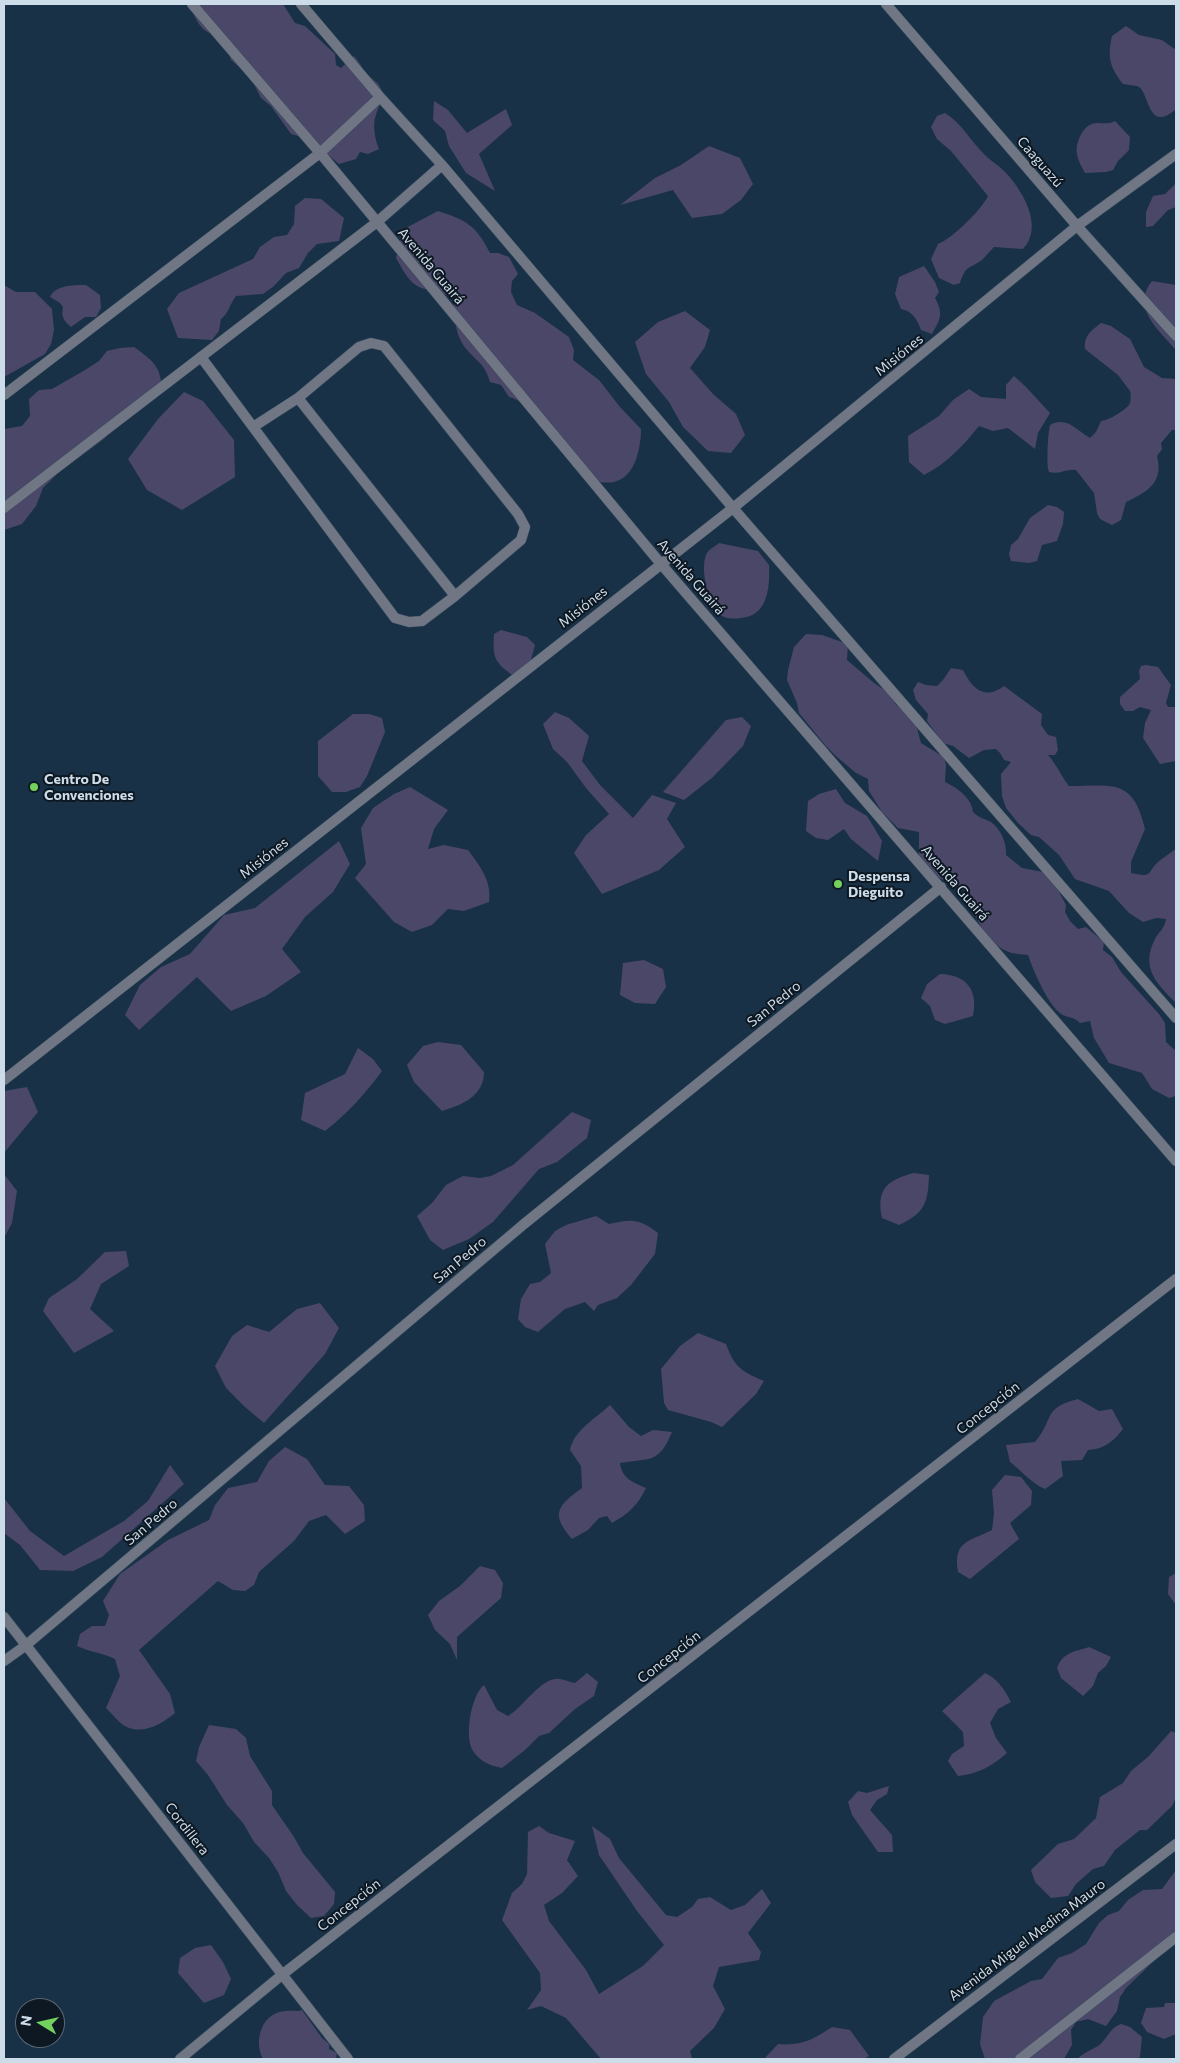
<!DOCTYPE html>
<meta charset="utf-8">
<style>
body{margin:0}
#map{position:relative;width:1180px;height:2063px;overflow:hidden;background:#183146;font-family:Commissioner,sans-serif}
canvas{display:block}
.frame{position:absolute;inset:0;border:5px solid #cddce9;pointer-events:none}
.north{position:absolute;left:15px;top:1998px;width:50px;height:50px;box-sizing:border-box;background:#0d1822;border:1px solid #5a6672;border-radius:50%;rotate:279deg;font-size:14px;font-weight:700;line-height:20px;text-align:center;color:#cddce9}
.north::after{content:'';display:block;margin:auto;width:18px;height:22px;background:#72d25d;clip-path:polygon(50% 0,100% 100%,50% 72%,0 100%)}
</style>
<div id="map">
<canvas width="1180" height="2063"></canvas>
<div class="frame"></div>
<div class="north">N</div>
</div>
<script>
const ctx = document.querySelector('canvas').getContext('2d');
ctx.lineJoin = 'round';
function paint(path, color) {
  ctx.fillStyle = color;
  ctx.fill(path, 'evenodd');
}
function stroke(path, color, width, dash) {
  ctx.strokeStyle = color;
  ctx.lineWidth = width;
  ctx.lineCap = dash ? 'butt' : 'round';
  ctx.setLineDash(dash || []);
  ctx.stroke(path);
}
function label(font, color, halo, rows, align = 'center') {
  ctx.font = font + ' Commissioner,sans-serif';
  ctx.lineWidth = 4;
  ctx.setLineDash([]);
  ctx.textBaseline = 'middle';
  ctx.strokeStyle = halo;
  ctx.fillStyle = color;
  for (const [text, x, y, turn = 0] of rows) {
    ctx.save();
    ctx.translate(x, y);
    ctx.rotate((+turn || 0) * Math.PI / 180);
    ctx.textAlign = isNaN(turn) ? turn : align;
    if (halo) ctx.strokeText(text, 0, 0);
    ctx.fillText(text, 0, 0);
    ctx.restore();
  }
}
paint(new Path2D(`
 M188,4h95l12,19 10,3 30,28 1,11 5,3 13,-12c5,5 7,10 11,16 6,7 15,10 17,20 1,8 -4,16 -6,23 -4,10 -1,24 3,34l-11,5 -8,-2 -4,7 -17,5 -30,-25 -18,-5 -20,-28 -10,-8 -11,-22 -19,-16 -8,-23c-23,-4 -24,-13 -35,-33z
 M1126,26l13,9 23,5 14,10v59c-28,25 -27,-16 -37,-22 -4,-2 -12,-2 -16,-3 -13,-17 -16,-26 -11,-48z
 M434,101l14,9 19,23 39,-24 6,16 -33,29 16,37 -29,-18 -17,-27 -4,-15 -12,-11z
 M945,113c17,10 26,29 40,42 7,7 15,11 21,18 17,18 38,54 17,76l-29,-2c-4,4 -8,9 -12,13 -12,9 -16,4 -22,23l-6,2 -15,-7 -8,-19 7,-15c14,-5 44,-35 50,-48l-37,-45 -14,-12 -6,-12 6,-11z
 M1115,121l15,16 -1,13 -11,11 -5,9 -7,2 -21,1c-3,-6 -7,-12 -8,-19 -2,-10 5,-27 15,-30 8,-3 13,2 23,-3z
 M709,146l31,12 13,26 -12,16 -19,14 -30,4 -19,-28 -53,15 35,-27 26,-13z
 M1176,183v24l-8,3 -15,16 -7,1v-15l7,-16 12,-2z
 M305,198l16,1 23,19 -5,23 -22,3 -9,9 -9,15 -13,5 -12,13 -11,8 -27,2c-6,8 -8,18 -15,23l-2,12 -7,9 -34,-2 -11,-29 12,-16 74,-34 7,-12 14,-10 13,-2 7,-11 1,-18z
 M438,211c28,9 38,14 52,42h8l11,4 9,17 -6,7 -1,11 6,13 18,8 34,24 5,13 -1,10 26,20 21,27 21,22c0,17 -5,46 -24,52 -8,3 -16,1 -25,0l-28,-42 -23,-28c-13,1 -20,-12 -32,-14l-8,-12 -11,-3c-5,-17 -10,-18 -22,-31 -13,-14 -14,-33 -14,-51 -12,-9 -15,-7 -29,-11 -15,-3 -22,-19 -29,-31l6,-28z
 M924,266l11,16 4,10 -4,6c9,16 5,22 -3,36l-11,-4c-4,-10 -8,-19 -20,-21l-6,-15 4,-17z
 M1152,281l24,4v65c-16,-19 -46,-42 -24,-69z
 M4,285l12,7h19l17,17 2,21 -3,14 -6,10 -41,23z
 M86,285l14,10 1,13 -5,9h-11l-14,10c-7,-6 -10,-10 -8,-20l-3,-4 -10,-6c5,-12 24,-12 36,-12z
 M685,311l25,19 -5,17 -15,21 23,26 23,20 9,21 -14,18 -23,-2 -25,-24 -14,-25 -23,-28 -11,-32 23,-20z
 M1101,323l10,3 19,13 14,28 18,11 14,1v51h-4l-11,13 1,6 -5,7c7,27 -10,36 -31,46l-5,18 -9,5 -12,-6 -3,-6 -3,-20 -18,-23c-9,-2 -17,5 -27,2 -3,-6 -1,-40 1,-47 17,-9 26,5 40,13l6,-6 5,-11c7,0 27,-12 29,-18 1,-4 1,-8 0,-12l-12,-16 -33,-26c-1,-14 6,-18 16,-26z
 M134,347c13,10 25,16 27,34l-56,57 -48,36 -14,14 -7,18 -14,18 -18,6v-101l18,-3 8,-10 -1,-17 10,-9 13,-1 33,-19 14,-9 8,-10 13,-3z
 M1014,376l12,11 24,26 -12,20 -3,16 -27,-21 -15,3 -14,-5c-15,19 -33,38 -55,49l-15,-13 -1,-26 31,-20 14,-16 16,-11 12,8 25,2v-14z
 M184,392l19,9 31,39 1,37 -53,33 -35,-20 -19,-31 30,-40z
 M1048,505l9,2 7,5 -1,12 -6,17 -15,4 -5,16 -8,2 -18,-2 -2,-7 2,-9 7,-6 12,-21z
 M719,543l39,8 11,14c1,22 -1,51 -28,53 -5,1 -14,1 -19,-2 -14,-7 -23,-50 -15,-63 2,-4 9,-7 12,-10z
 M501,630l26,7 8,8 -6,22 -13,11c-20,-15 -24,-18 -22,-44z
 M806,634l16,1 26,9 -1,16 27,23 15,10 7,12 7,3 13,16 5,19 23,14 2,8 -1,17c11,5 27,16 28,30 6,6 12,7 18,10 10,7 16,22 15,33l16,13 21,4 13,14 10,19 -1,7 5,9 8,8 8,-2 18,15 -1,8 9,7 9,15 38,42 6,9 1,19 10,9v45l-7,2 -17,-9 -10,-16 -33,-10 -15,-25 -4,-17 -10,2c-6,-6 -10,-5 -17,-8 -14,-7 -30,-45 -35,-60 -6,-1 -14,-1 -19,-3 -26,-10 -34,-37 -41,-60l-49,-24v-36l-21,-4 -16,-16 -13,-21 -1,-12 -12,-6 -19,-16 -12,-12 -26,-32 -2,-10 -10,-23 1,-10 6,-23z
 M1146,665l12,2 13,18 -5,18 2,4h8v54l-16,3 -17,-26 2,-15 6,-13 -11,-3 -7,4h-8l-5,-7v-7l20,-18 -1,-8 2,-5z
 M951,668l12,2c9,18 21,31 41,16l38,28 -1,11 7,10 8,2 2,13 -3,5h-7c9,10 13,21 21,31 45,0 64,-8 76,43l-14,33v11c23,5 15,0 27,-11 6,-5 12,-9 18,-13v154c-19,-19 -36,-35 -21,-64 4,-8 9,-9 11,-20l-10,-1 -13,4 -14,-9 -20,-22 -34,-12 -16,-24 -20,-18 -8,-2 -13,-12 -12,-15 -4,-12 -1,-22 10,-12 -7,-2 -4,-7 -4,-4 -12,1 -15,8 -16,-12 -10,-3 -16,-22 1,-7 -12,-14 -3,-10 5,-8 8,3 11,1 6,-6z
 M555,712l14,6 20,18 -7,25 18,24 33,33 19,-23 24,8 -9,16 18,28 -26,23 -57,24 -28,-41 12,-18 23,-21 -23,-26 -19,-26 -14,-13 -10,-25z
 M353,714h16l13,4 3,14 -18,44 -7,11 -14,5h-14l-14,-16v-35z
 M742,717l9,9 -8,20 -30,31 -29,23 -21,-8 63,-72z
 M410,787l38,23 -14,19 -6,20 16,-4 24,5c12,16 24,31 21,52l-25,9 -16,-2 -16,16 -20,7 -18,-10 -39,-44 11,-14 -5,-36 12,-20 21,-14z
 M836,789l9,14 22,13 8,13 7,12 -4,20 -27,-22 -7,-10 -16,11 -12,-2 -10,-7 2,-30 11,-7z
 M339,841l11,23 -17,28 -28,25 -23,32 19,23 -35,24 -35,15 -34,-34 -58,53 -14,-15 15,-30 21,-18 29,-13 34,-39 31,-7z
 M644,960l19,9 3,18 -11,17 -20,-1 -15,-8 3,-32z
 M940,974c27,1 38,16 33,42l-28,8 -10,-4 -5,-14 -9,-8 6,-14z
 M438,1042l23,3 23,27c0,24 -22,33 -42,39l-28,-29 -7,-17 16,-19z
 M358,1048l15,11 9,12c-17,23 -34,42 -57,60l-24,-11 4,-27 40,-19z
 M27,1087l11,25 -34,41v-62z
 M572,1112l19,8 -4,18 -30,24 -18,7 -46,53 -24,17 -26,11 -13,-10 -13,-24 15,-13 14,-18 17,-9 17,2 11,-2 22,-11z
 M914,1173l15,2c-1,28 -4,38 -30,50l-17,-7c-6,-29 5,-38 32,-45z
 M4,1174l13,17 -5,32 -8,15z
 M596,1216l13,8c22,-5 30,-6 49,9l-3,21 -24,31 -14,13 -19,7 -4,6 -9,-9 -20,7 -27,23 -13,-5 -7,-8 3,-20 9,-15 10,-2 11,-9 -6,-29 10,-13 11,-6z
 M126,1251l3,15 -28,18 -11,25 24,22 -40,22 -31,-42 6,-13 28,-19 28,-27z
 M320,1303l19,25 -14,26 -61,69 -19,-16 -19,-19 -11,-22 17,-30 15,-11 22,7 28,-23z
 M698,1333l28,11c9,24 15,27 38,37l-8,13 -34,33 -11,-5 -43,-12 -4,-7 -3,-34 19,-23z
 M1078,1399l21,12 13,-2 11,20c-10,13 -19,20 -35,21l-6,10 -21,1 2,15 -18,13c-13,-5 -24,-19 -35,-27l-4,-17 29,-3c20,-24 7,-34 43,-43z
 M610,1405l19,22 12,9 12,-6 19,2c-13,32 -22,26 -52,31 2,15 12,19 26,25 -8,17 -18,26 -34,35l-5,-7 -8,2 -11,12 -16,9c-23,-26 -13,-34 10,-51l-1,-22 -11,-16c4,-20 25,-31 40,-45z
 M285,1447l22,12 18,26 24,1 15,19 1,16 -20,13 -19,-19 -17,6 -15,20 -35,31 -5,13 -9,6 -12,-1 -15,-9 -79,69 31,44 5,19c-12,10 -31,22 -48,14 -8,-3 -15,-14 -21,-19l14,-32 -5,-17c-12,-6 -25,-7 -38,-13l3,-12 12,-8h13l4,-11 -6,-14 17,-27 48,-34 41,-20 6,-15 13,-17 29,-6 12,-21z
 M170,1465l14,19 -82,73 -29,14 -33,-1 -20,-25 -16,-12v-35l26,33 34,25 60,-35 24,-20z
 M1005,1475l16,2 11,14 -1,14 -21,18 9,16 -49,40 -12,-7c-5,-31 10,-30 34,-42l2,-17 -2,-23z
 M480,1566l15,4 8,13 -2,15 -44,39v23l-7,-16 -15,-14 -7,-15 11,-14 21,-15z
 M1176,1573v32l-8,-11 1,-17z
 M1089,1647l22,10 -5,9 -8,7 -5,13 -10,10 -22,-18 -4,-10c6,-16 17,-16 32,-21z
 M587,1673l11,9 -4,14 -19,13 -26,24 -10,3 -14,14 -23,18c-11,-2 -23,-7 -29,-17 -9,-14 -2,-56 11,-66l13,25 11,6c15,-9 31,-35 47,-37 6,-1 14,3 20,4z
 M985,1673c13,6 19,16 26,29l-13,7 -8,14 6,15 11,15c-15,13 -29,21 -49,23l-10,-15 4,-7 12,-8 -1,-14 -21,-21z
 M209,1725l27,4 10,9 4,18 22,35v14l22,32 9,16 32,39 -1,12 -10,12 -13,2 -14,-13 -11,-14 -8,-19 -9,-14 -15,-16 -11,-19 -16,-18 -19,-30 -12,-14 3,-14z
 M1171,1731l5,2v64l-4,9 -25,24h-7l-25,20 -11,16 -11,3 -17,15 -8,12 -17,2 -16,-16 -4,-12 27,-26 16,-5 22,-21 4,-21 23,-14 8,-12 18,-15z
 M889,1786l-2,8 -10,6 -7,10 22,25 1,17h-15l-26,-37 -4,-13 10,-11 9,2z
 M539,1826l10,7 26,8 -8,19 11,16 -16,17 -18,12 5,16 37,49 13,24 44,-28 21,-21 -27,-34 -38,-56 -7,-29 18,13 9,19 47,57 11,2 15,-10 6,-8 12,-2 21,13 14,-5 17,-16 9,14 -23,30 13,19 -2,8 -40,7 -6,19 12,23 -11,19 -24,23 2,8h-91l-35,-41 -25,-12 -14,4 14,-20 -1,-17 -38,-53 10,-27 10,-9 5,-10 1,-42z
 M1176,1870v60l-20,29 -30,29 -6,9 -3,14 -11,15 -18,-7 -12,3 -5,8 1,15 -8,14h-79l-5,-15 3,-27 11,-16 37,-20 11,-2 16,-21 14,-5 14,-9 13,-21 9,-8 11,-4 9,-11 15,-10 19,-1z
 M211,1945l12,17 8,17 -7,16 -20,8 -26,-30 2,-15 15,-10z
 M1176,2001v33l-12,5 -17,-7 -6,-9 5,-15 18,-1 1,-4h10z
 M302,2010l20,28 7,6v5l8,4 -1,6h-73c-10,-19 -1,-47 23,-48 6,-1 10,1 16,-1z
 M1121,2024l9,3 12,10 -2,20 -4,2h-59c8,-7 12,-8 21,-13 9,-6 11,-18 23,-22z
 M832,2027l18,3 19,26 -5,3h-100l14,-15c24,2 34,-4 54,-17z`), '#4b4768');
const service = new Path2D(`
 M201,357l194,261 14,4 13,-1 33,-25 66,-56 4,-13 -7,-13 -134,-168 -13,-3 -12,4 -61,51 157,198
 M253,427l45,-29`);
const minor = new Path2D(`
 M192,4l128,149 341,411 515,597
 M301,4l79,93 62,68 291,343 443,510
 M886,4l191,222 99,110
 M4,395l316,-242 60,-56
 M4,508l373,-286 65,-57
 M4,1080l729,-572 344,-282 99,-72
 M4,1617l344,442
 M4,1661l21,-15 499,-422 417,-337
 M180,2059l103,-85 893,-695
 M894,2059l282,-215
 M1020,2059l156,-122`);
stroke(service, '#354c60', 11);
stroke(minor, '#354c60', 11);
stroke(service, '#707683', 10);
stroke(minor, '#707683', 10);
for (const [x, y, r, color] of [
 [34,787,5,"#72d25d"],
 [838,884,5,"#72d25d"]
]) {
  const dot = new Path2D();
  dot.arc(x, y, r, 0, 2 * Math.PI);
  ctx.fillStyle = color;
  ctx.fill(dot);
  stroke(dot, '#0d1822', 2);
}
label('14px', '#cddce9', '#0d1822', [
 ["Caaguazú",1040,162,49],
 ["Avenida Guairá",431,266,50],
 ["Misiónes",899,355,-39],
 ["Avenida Guairá",691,577,49],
 ["Misiónes",583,607,-38],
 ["Misiónes",264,858,-38],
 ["Avenida Guairá",955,883,49],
 ["San Pedro",774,1004,-39],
 ["San Pedro",460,1260,-40],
 ["Concepción",988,1408,-38],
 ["San Pedro",151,1522,-40],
 ["Concepción",669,1657,-38],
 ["Cordillera",187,1829,52],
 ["Concepción",349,1905,-38],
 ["Avenida Miguel Medina Mauro",1027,1940,-37]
]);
label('bold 14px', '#cddce9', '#0d1822', [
 ["Centro De",44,779],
 ["Convenciones",44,795],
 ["Despensa",848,876],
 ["Dieguito",848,892]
], 'left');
</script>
